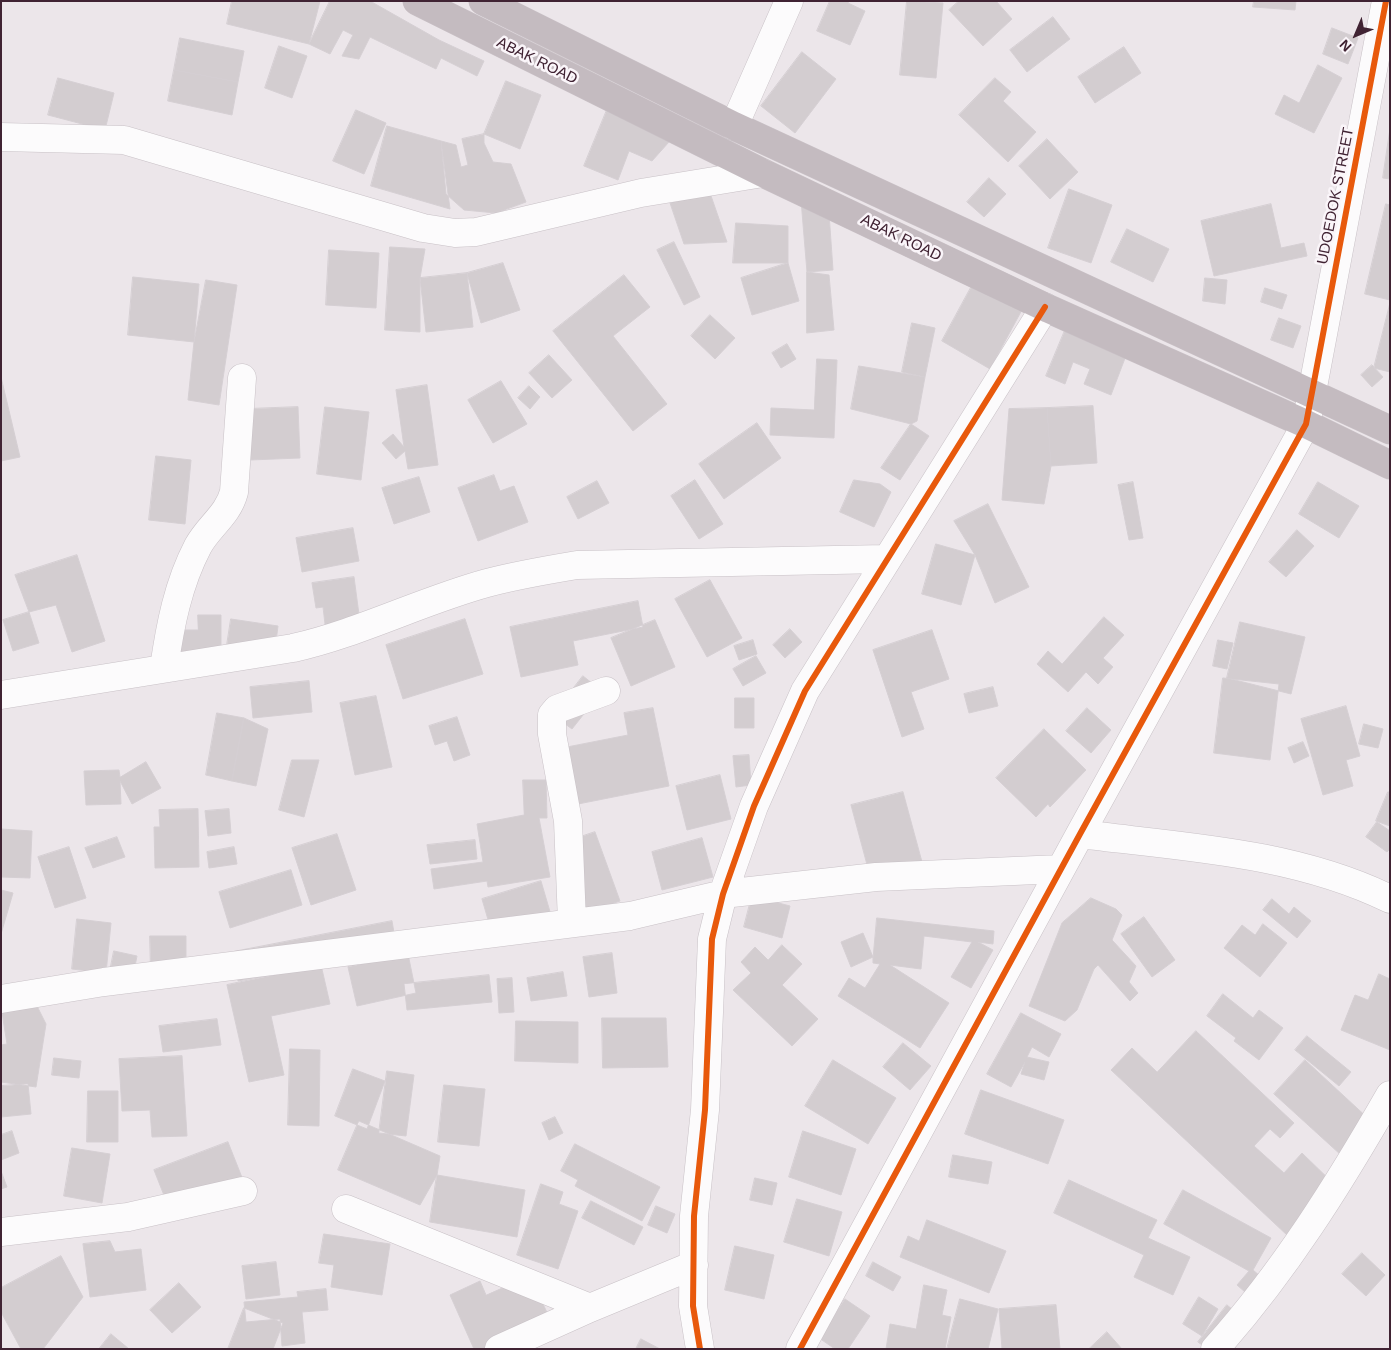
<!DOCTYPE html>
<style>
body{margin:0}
#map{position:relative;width:1391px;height:1350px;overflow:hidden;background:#ece6ea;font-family:Arial,sans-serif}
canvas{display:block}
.frame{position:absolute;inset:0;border:2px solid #402333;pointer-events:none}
.north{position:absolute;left:1331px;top:10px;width:50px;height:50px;-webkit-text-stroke:4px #faf5f9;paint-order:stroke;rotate:225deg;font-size:14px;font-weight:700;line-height:20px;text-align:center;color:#402333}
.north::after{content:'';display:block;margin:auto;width:18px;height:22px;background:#402333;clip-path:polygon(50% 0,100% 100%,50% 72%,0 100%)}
</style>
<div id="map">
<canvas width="1391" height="1350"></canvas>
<div class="frame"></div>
<div class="north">N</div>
</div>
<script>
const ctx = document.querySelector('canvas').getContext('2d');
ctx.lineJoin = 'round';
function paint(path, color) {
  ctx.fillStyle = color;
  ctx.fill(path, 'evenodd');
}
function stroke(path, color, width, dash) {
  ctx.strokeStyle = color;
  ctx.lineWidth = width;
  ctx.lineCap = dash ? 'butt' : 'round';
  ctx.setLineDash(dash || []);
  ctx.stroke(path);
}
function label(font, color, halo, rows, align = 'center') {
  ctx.font = font + ' Arial,sans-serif';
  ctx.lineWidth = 5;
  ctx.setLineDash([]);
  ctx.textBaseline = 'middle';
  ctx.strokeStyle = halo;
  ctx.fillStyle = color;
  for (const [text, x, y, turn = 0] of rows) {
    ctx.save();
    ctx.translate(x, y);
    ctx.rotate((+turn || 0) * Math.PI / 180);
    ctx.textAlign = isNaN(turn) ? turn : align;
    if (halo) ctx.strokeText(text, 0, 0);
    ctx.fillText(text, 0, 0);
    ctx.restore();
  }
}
const building = new Path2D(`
 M232,1h88l-11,43 -82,-20z
 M330,1h40l69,39 45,21 -7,15 -36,-18 -5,11 -66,-32 -11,22 -17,-3 11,-21 -10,-5 -13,24 -21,-10z
 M830,1h19l-1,2 17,8 -15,34 -33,-14z
 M907,1l36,2 -7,75 -36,-3z
 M959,1h37l16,18 -29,27 -34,-36z
 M1254,1h42l-1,9 -42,-3z
 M1053,17l17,22 -43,33 -17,-22z
 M1332,28l26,10 -10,26 -25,-10z
 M180,38l64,13 -6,31 -64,-12z
 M279,46l28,10 -15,42 -27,-10z
 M1124,47l17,26 -46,30 -17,-26z
 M802,52l34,27 -41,54 -34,-27z
 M1318,65l24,13 -28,55 -39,-19 9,-19 15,8z
 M174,70l64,12 -6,33 -64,-14z
 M58,78l56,15 -9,37 -57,-15z
 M995,78l16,14 -8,9 33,31 -28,30 -49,-47z
 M506,81l35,14 -21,54 -36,-15z
 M609,105l68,28 -25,28 -23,-10 -11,29 -34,-14z
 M356,110l30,13 -22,51 -31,-13z
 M387,126l54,15 9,68 -79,-23z
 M1390,129v50l-7,-1z
 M484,134v9l9,19 18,2 15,38 -30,11 -32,-3 -18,-16 -5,-53 15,4 5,22 7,-2 -6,-26z
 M1047,139l31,33 -28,27 -31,-33z
 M989,178l17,16 -22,23 -17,-15z
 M1069,189l43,16 -21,58 -43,-15z
 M709,190l18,52 -43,2 -14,-41z
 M828,199l5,71 -26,2 -6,-72z
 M1271,204l10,44 23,-5 3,13 -93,20 -13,-55z
 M1386,204l4,1v95l-25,-6z
 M736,223l52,3v37h-55z
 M1127,229l42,20 -16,33 -42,-20z
 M674,242l26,55 -16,8 -27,-55z
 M390,247l35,2 -5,29v54l-35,-2z
 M329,250l50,3 -3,55 -50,-3z
 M503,263l17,47 -39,13 -14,-50z
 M788,263l11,38 -47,14 -11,-37z
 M807,272l22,3 5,55 -27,3z
 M467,273l6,54 -47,5 -6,-54z
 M624,275l26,32 -37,29 54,68 -34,27 -80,-100z
 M133,277l66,7 -5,58 -66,-7z
 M1205,278l22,2 -2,24 -22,-3z
 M206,280l31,5 -18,120 -31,-5 6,-58z
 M974,282l49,26 -33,61 -48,-28z
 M1265,288l22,7 -5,14 -21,-7z
 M1390,303v69l-16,-4z
 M710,315l25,23 -20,21 -24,-23z
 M1279,318l22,8 -8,22 -22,-8z
 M912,323l23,5 -10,49 -23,-5z
 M1066,328l61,25 -16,42 -27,-11 6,-15 -17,-7 -8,22 -19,-8z
 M787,344l9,15 -15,9 -9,-15z
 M549,355l23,25 -20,18 -23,-25z
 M817,359l20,1 -3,78 -64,-3 1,-27 43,2z
 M1372,365l11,12 -11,10 -11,-12z
 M859,366l66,11 -8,44 -6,3 -60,-15z
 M1,377l19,80 -19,4z
 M501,381l26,43 -34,19 -25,-43z
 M427,385l11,80 -30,4 -3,-18 -9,8 -14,-16 11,-9 11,13 -8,-57z
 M529,386l11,11 -10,12 -12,-11z
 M1093,406l4,57 -46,3 -4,-58z
 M298,407l2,51 -50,2 -2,-51z
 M325,407l44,5 -8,68 -44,-6z
 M1047,408l4,58 -7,38 -42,-4 7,-91z
 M757,423l24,35 -57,41 -25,-35z
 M911,424l18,12 -29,44 -19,-12z
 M156,456l35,4 -6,64 -36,-4z
 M494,475l6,16 14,-5 14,36 -50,19 -20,-53z
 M419,477l11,35 -36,12 -12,-36z
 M695,480l28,44 -24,15 -28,-43z
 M854,480l26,4 11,8 -17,35 -34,-15z
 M597,481l12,22 -31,16 -11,-22z
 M1133,482l10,56 -14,2 -11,-55z
 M1318,482l41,24 -20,32 -40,-24z
 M988,504l41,83 -34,16 -20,-48 -21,-34z
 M353,528l6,33 -57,11 -6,-34z
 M1297,530l17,16 -28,31 -17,-15z
 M936,544l39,11 -14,50 -39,-11z
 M77,555l28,86 -33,11 -16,-47 -27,7 -14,-37z
 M354,577l8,60 -35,4 -4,-34 -7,1 -4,-25z
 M710,580l32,58 -35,19 -32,-58z
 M638,601l5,26 -70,14 5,24 -57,12 -11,-50z
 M29,612l10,31 -26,8 -10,-31z
 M198,615h23v46l-49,-1 1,-30h25z
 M1104,617l20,18 -21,23 10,9 -15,17 -12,-12 -18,20 -31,-28 11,-13 14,13z
 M231,619l47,7 -5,39 -48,-7z
 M465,619l18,55 -80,25 -17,-54z
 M655,620l20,47 -44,19 -20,-48z
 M1240,622l65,15 -14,57 -64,-16z
 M790,629l12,13 -17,16 -12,-13z
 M932,630l17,49 -38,13 13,37 -22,8 -29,-87z
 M753,640l4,14 -18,6 -5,-14z
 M1218,640l15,3 -6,26 -14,-3z
 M756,656l10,17 -23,13 -10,-17z
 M583,676l19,15 -30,38 -19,-14z
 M1223,678l56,6 -9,76 -56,-7z
 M309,681l3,31 -59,6 -3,-31z
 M993,687l5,19 -29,7 -5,-19z
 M376,696l16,71 -37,8 -15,-72z
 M735,698h19v30h-19z
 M1346,706l14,50 -14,4 7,26 -30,9 -22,-76z
 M653,708l16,78 -91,18 -11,-57 61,-12 -4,-22z
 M1087,708l24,22 -20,23 -25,-22z
 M217,713l27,5 -12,63 -26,-6z
 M457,717l13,38 -16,6 -7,-20 -12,4 -6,-19z
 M244,718l24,11 -12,57 -24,-5z
 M1364,724l19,5 -5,19 -19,-4z
 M1044,729l42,41 -36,37 -2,-3 -12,13 -40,-39z
 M1303,742l6,14 -15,7 -6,-15z
 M749,755l2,30 -15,2 -3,-31z
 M292,760h27l-15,57 -25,-7z
 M146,762l15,26 -29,16 -12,-23 1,23 -35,1 -2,-34 35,-1 1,7z
 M720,775l11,44 -44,11 -11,-44z
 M523,780h23l1,38h-8l11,59 -62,10 -1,-6 -53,8 -3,-20 52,-7 -6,-38 47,-9z
 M903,792l22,81 -52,14 -22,-82z
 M1388,792h2v34l-14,-5z
 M198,809l1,58 -44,1 -1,-41h6l-1,-17z
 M229,809l2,24 -23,3 -3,-25z
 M1377,822l13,9v18l-3,3 -21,-15z
 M1,829l31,2 -2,47 -29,-1z
 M595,832l25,69 -35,12 -25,-69z
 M337,834l19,56 -45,15 -19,-57z
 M117,837l8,20 -32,11 -8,-20z
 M702,838l11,39 -51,13 -10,-38z
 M475,840l2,19 -47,5 -3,-19z
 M69,847l17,51 -31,10 -17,-51z
 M234,847l3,17 -28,4 -2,-16z
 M291,870l11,35 -72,23 -11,-36z
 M541,881l12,41 -37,11 -5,-17 -22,7 -7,-24z
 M1,890l12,3 -12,41z
 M752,896l38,10 -8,32 -38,-11z
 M1091,898l25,11 6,6 -10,25 24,26 -7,16 9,11 -8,8 -32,-36 -4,4 -17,41 -12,11 -36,-15 33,-83z
 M1272,899l17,15 5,-7 17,14 -14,17 -34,-28z
 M1144,917l31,43 -23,17 -31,-43z
 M877,918l117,13 -1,13 -15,-2 15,8 -22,38 -20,-11 21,-35 -48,-6 -3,33 -31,-4 59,38 -29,45 -82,-52 11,-18 16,10 15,-24 -7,-1v-6l-22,10 -10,-25 22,-9 10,24z
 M77,919l34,4 -5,50 -34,-4z
 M392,921l5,29 -159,31 -5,-29z
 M1263,924l24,19 -27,34 -36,-29 18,-23 13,10z
 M150,936h36v34l-35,1z
 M782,945l20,19 -20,21 36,34 -26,27 -59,-56 18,-17 -10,-11 14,-15 13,13z
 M114,951l23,5 -4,20 -23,-5z
 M612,953l5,40 -28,4 -6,-40z
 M408,954l8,39 -59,13 -9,-39z
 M321,965l9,39 -59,12 13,59 -35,7 -22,-97z
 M563,972l4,24 -36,5 -4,-23z
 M1379,974l11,5v71l-49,-20 14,-35 13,5z
 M489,975l3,27 -85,8 -3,-26z
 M512,978l2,34 -15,1 -2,-34z
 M1223,994l30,24 6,-8 24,18 -24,32 -25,-19 2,-3 -29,-22z
 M34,1000l12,24 -10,63 -35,-5v-37l6,-1 -6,-38z
 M1021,1013l40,21 -12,23 -17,-10 -5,10 22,5 -5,18 -23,-6 4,-12 -14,25 -24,-13z
 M602,1018h64l2,49 -65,1z
 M217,1019l4,26 -58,7 -4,-26z
 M516,1021l62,1v41l-63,-2z
 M1196,1031l98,92 -14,15 -10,-9 -16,17 30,27 18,-20 34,33 -48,50 -177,-166 21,-22 25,24z
 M1307,1036l44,36 -12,14 -44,-36z
 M903,1043l28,23 -21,24 -27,-23z
 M290,1049l30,1 -1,76 -31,-1z
 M182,1056l5,80 -35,1 -2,-27 -28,1 -3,-52z
 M54,1058l27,3 -2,17 -27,-3z
 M833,1060l63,38 -28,46 -63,-38z
 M1305,1060l66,61 -30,34 -67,-61z
 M353,1069l32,12 -18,48 -32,-13z
 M387,1071l27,4 -8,61 -27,-3z
 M28,1084l3,30 -30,3v-31z
 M444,1085l41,4 -6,57 -41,-4z
 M981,1090l83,30 -16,44 -83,-30z
 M88,1091h30v51h-31z
 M555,1117l8,16 -14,7 -7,-17z
 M359,1121l81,35 -3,19 -17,30 -82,-35z
 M12,1131l7,22 -18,7v-25z
 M803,1131l53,18 -15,46 -52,-18z
 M228,1142l15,38 -74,28 -15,-38z
 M575,1144l85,43 -18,34 -67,-35 3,-6 -17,-9z
 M72,1148l38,6 -8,49 -38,-7z
 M953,1155l39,7 -4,22 -39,-7z
 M1,1171l6,16 -6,2z
 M437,1175l88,15 -8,47 -87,-15z
 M755,1178l22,5 -5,22 -22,-5z
 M1069,1180l88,40 -9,18 42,19 -17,38 -39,-18 10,-22 -90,-42z
 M541,1184l22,8 -4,12 19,7 -20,58 -41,-14z
 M1183,1190l88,48 -18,32 14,12 -14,17 -16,-14 12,-14 -85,-47z
 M797,1199l45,13 -13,44 -45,-14z
 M591,1201l52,26 -9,18 -52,-27z
 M656,1206l19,8 -8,19 -19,-8z
 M927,1220l79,31 -17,42 -89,-36 8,-21 11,5z
 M324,1234l66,10 -8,51 -51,-8 3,-22 -15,-2z
 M110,1241l5,11 26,-3 5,41 -56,7 -7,-53z
 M735,1246l39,9 -10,44 -39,-9z
 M1362,1253l23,22 -19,21 -24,-22z
 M61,1256l22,41 -40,52h-22l-20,-37v-24z
 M276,1262l4,33 -34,4 -4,-33z
 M873,1262l28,15 -8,14 -27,-15z
 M530,1276l20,43 -68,30h-8l-24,-54 30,-14 6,14z
 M179,1283l22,24 -29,26 -22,-23z
 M924,1285l23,5 -5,25 9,2 -6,32h-59l4,-25 26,5z
 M326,1289l2,21 -26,2 3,31 -23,3 -2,-27 -34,3 -2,-20 54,-5 -1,-5z
 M1199,1297l19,12 -16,27 -19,-12z
 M845,1299l25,17 -22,33h-13l-16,-11z
 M960,1299l38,10 -10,40h-41z
 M1056,1305l4,44h-58l-3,-40z
 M1227,1305l17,14 -37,30 -9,-7z
 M244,1308l39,15 -10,26h-45z
 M1107,1332l15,17h-33z
 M111,1334l18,15h-30z
 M641,1339l19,10h-24z`);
paint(building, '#d3cdd0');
stroke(building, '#d5cfd3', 1);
const minor = new Path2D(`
 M734,126l55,-125
 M1,137l123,3 299,88 32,5 21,-1 165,-39 122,-20
 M164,668c6,-42 14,-84 34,-122 11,-20 30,-31 36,-54l8,-114
 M1,695l292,-47c67,-15 128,-47 194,-65 30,-8 60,-13 90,-18l309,-6
 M1080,834c104,13 214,18 310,65
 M572,922l-4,-101 -16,-87v-19l5,-6 49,-18
 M1,999l103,-17 526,-66 93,-22 153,-17 184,-8
 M346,1209l244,99
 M1,1232l127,-15 115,-26
 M499,1349l91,-41 104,-43
 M700,1349l-7,-43 1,-90 11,-106 7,-171 11,-45 31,-88 51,-115 240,-384
 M800,1349l280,-515 226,-410 80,-423
 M1215,1349c69,-77 124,-165 175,-254`);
const highway = new Path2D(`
 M417,1l346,172 286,136 257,115 84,41
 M483,1l251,125 656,304`);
stroke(minor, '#c8c1c6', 29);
stroke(highway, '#cac2c7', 29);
stroke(minor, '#fcfbfc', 28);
stroke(highway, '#c4bbc0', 28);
stroke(new Path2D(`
 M700,1349l-7,-43 1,-90 11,-106 7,-171 11,-45 31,-88 51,-115 240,-384
 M800,1349l280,-515 226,-410 80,-423`), '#e8590c', 6);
label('15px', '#402333', '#faf5f9', [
 ["ABAK ROAD",537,61,26],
 ["UDOEDOK STREET",1336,196,-79],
 ["ABAK ROAD",901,238,26]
]);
</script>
